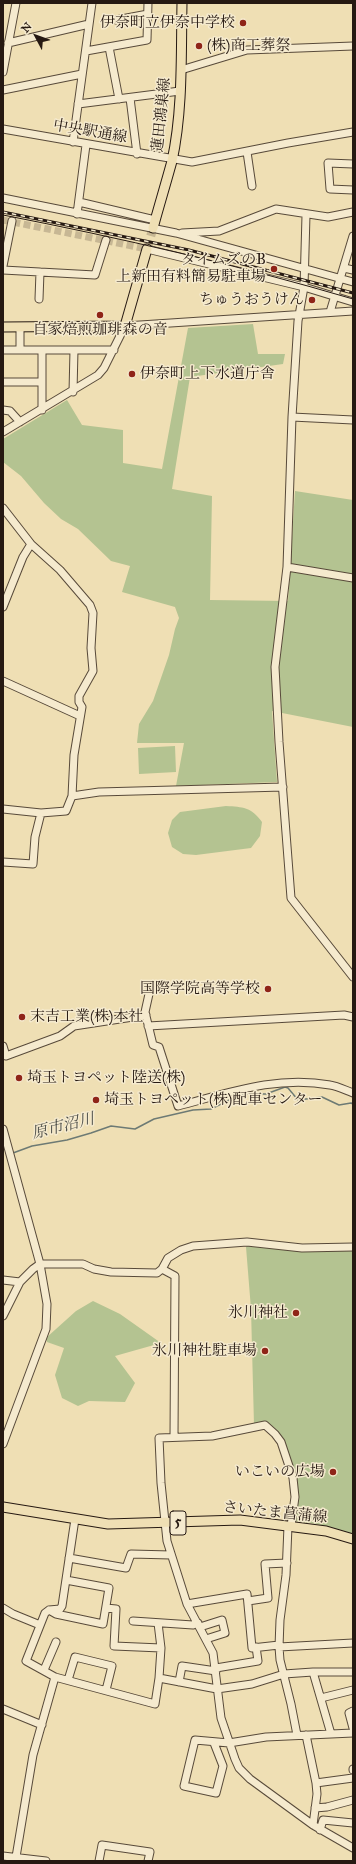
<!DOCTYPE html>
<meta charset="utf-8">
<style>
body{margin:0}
#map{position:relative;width:356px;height:1864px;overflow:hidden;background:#efdfb4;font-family:"IM FELL Great Primer",serif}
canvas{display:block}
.frame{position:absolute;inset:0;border:4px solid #261912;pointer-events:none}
.north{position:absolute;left:16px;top:16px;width:40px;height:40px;-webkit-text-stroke:3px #f5eace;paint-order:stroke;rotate:311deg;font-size:11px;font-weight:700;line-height:16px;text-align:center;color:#261912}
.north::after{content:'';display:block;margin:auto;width:14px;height:18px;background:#261912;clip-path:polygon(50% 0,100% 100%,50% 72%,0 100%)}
</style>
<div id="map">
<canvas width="356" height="1864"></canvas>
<div class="frame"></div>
<div class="north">N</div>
</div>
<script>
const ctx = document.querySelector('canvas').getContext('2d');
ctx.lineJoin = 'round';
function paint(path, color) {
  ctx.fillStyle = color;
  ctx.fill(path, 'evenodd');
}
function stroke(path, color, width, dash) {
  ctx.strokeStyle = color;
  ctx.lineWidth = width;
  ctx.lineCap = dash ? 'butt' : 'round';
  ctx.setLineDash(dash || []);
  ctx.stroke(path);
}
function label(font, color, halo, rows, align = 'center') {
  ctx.font = font + ' "IM FELL Great Primer","Noto Serif JP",serif';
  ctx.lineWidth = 3;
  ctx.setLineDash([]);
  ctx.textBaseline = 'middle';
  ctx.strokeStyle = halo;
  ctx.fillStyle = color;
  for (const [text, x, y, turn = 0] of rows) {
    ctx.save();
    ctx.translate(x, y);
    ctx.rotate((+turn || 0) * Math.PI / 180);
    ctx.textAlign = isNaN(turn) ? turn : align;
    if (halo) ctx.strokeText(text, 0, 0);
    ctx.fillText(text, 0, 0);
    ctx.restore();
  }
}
paint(new Path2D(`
 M253,324l5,30h27l-2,10 -93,13 -18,112 40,7 -2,104 78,1 7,-110 58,9v227l-81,-16 5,71 -101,4 8,-43h-47l2,-19 14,-23 16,-46 6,-26 4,-11 -4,-11 -53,-15 8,-26 -19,-5 -33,-32 -17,-10 -17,-16 -23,-27 -18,-14v-23l64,-39 15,25 41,5v33l39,6 26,-141z
 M175,746l1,26 -37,2 -1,-26z
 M226,806c17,1 25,1 36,16l-2,14 -9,12 -55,7 -13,-1 -11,-7 -4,-14 4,-13 8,-8z
 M248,1244l61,8 44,-3v285l-36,-10 -23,-3 4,-24 -21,-64 -23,-8 -3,-116 -5,-62z
 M93,1301l27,13 41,29 -46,13 20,27 -10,19 -36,-1 -11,5 -16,-8 -7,-23 9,-27 -17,-6 -1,-4 30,-27z`), '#b4c391');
stroke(new Path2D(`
 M13,1153l19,-7 35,-6 24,-7 20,-7 24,3 19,-10 39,-9 18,-1 30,-15h25l19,-7 3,1 10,12 24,-3 17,8 12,-2 2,1`), '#6d7a74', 1.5);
stroke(new Path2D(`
 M3,220l144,29`), '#c7b794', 7, [7, 3.5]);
stroke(new Path2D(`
 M147,249l6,-21`), '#c7b794', 9, [9, 4.5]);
const minor = new Path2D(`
 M116,20l32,-6
 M8,43l81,-19
 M109,47l10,52
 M86,51l61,-11 1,-37
 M181,70l66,-20 106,-4
 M3,72l13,-69
 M3,90l79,-16
 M130,98l7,56
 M78,104l102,-13
 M3,129l189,33 96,-19 65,-11
 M73,142l19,-139
 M247,152l5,34
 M353,164l-25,-1 2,26 23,1
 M3,198l173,35 177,49
 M79,202l76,18
 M77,214l9,-69
 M306,215l-2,72 -6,34 -6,96 -5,150 -12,100 4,75 12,156 62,79
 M182,233l37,-2 57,-22 52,8 25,-5
 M147,249l157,38 49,15
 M3,266l9,-45
 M344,268l9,2
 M3,270l92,5 11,-35
 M39,299l1,-27
 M330,312l23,-76
 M20,327v23
 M3,350h111
 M3,382h38
 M73,392l1,-42
 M3,410l7,1 10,11
 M42,410v-60
 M292,417l61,3
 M3,432l95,-57 6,-7 21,-42 228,-15
 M3,508l28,36 29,26 30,35 3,8 -2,35 2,23 -14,25v6l3,5 -8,48 -2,41 -6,15 -25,2 -38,-4
 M287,567l66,11
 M3,607l20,-50 8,-13
 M3,681l77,35
 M72,796l27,-4 184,-5
 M3,862l30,2 2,-27 6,-24
 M151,985l-6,27 8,33 6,2 19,59c50,-13 99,-31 152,-21 7,1 15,5 23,8
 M148,1026l196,-11 9,2
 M3,1046l3,10
 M3,1055l3,1 54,-20 14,-10 72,-11
 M3,1129l37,135 7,40 -1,25 -43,115
 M162,1269l13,7 -1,161
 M3,1280l17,2
 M3,1316l17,-34 13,-13 7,-5h43l11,5 17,3 46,1 5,-4 6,-11 13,-8 12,-4 54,-4 55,6 51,-1
 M288,1526l-2,49 -6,45 -1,27 1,13 11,44 6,31
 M291,1526l4,-29 -2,-19 -12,-36 -6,-8 -10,-9 -53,11 -53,2 2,45 6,58 20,63 26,49 8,65 14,41 4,9 11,11 63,46
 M69,1558l57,10 5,-14 40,1
 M248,1601l20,-3 -3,-34 22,-1
 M187,1604l60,-10 5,54 27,-3
 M3,1608l10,6 27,11
 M106,1608l10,1 -2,37 47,2 -2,30
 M49,1610l7,4 47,10 6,-36 -43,-8
 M133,1621l60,4 5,-2
 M158,1623l3,25
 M200,1627l22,-7 3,13 -19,6
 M279,1647l74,-4
 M216,1668l42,-7 -2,-14
 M44,1670l12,-28
 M313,1672l18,62 22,-1
 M55,1677l100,27 4,-26 58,11 35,-5 32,-10 29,-2h40
 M68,1680l7,-23 37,9 -6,24
 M179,1682l3,-16 34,5
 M321,1698l32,-8
 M3,1709l39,16
 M353,1711l-4,2 4,15
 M306,1735l10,48 37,-5
 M214,1743l9,23 -7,27 -32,-7 11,-46 34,3 37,-6 65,-3
 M353,1769v1
 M316,1783l1,11 -4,31 40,23
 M315,1808l12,-1 26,-7
 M320,1830l3,-10 30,3
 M3,1856l43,5
 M16,1857l17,-102 22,-78 -29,-16 19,-48 4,-3 11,-1 2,-3 13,-87
 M99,1861l3,-16 48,7 -2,9`);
const major = new Path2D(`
 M153,228c6,-22 13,-45 19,-67 11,-51 9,-106 10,-158
 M3,327l122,-1 22,-77
 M3,1507l105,17 132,-4 86,11 27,8`);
stroke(minor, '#584a3a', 9);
stroke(major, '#261912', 11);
stroke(minor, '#f5eace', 7);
stroke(major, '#efdfb4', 9);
stroke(new Path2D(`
 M3,215c118,23 235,50 350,84`), '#261912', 1);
const rail = new Path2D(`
 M3,212l186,38 164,43`);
stroke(rail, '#261912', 3);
stroke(rail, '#f5eace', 1.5, [4.5]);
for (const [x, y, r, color] of [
 [243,23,4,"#8f2418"],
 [199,46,4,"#8f2418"],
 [274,269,4,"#8f2418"],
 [312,300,4,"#8f2418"],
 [100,315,4,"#8f2418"],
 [132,374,4,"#8f2418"],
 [268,989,4,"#8f2418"],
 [22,1017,4,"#8f2418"],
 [19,1078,4,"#8f2418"],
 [96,1100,4,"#8f2418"],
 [296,1313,4,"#8f2418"],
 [265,1351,4,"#8f2418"],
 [333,1472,4,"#8f2418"]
]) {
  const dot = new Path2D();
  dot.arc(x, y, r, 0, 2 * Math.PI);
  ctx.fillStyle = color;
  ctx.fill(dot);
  stroke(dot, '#f5eace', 1.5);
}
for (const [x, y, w] of [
 [178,1523,16]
]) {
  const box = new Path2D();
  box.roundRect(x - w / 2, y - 12, w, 24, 3);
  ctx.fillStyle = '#f5eace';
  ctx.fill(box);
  stroke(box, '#261912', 1);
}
label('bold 14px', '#261912', null, [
 ["5",178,1523]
]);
label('15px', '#261912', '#f5eace', [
 ["伊奈町立伊奈中学校",235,23],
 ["(株)商工葬祭",207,46,"left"],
 ["タイムズのB",266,260],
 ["上新田有料簡易駐車場",266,277],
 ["ちゅうおうけん",304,300],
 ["自家焙煎珈琲森の音",100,330,"center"],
 ["伊奈町上下水道庁舎",140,374,"left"],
 ["国際学院高等学校",260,989],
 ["末吉工業(株)本社",30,1017,"left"],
 ["埼玉トヨペット陸送(株)",27,1078,"left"],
 ["埼玉トヨペット(株)配車センター",104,1100,"left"],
 ["氷川神社",288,1313],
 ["氷川神社駐車場",257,1351],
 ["いこいの広場",325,1472]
], 'right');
label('15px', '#261912', '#f5eace', [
 ["蓮田鴻巣線",162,115,-84],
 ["中央駅通線",90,132,10],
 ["さいたま菖蒲線",275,1513,6]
]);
label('italic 16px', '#50514b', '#f5eace', [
 ["原市沼川",63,1127,-14]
]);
</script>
